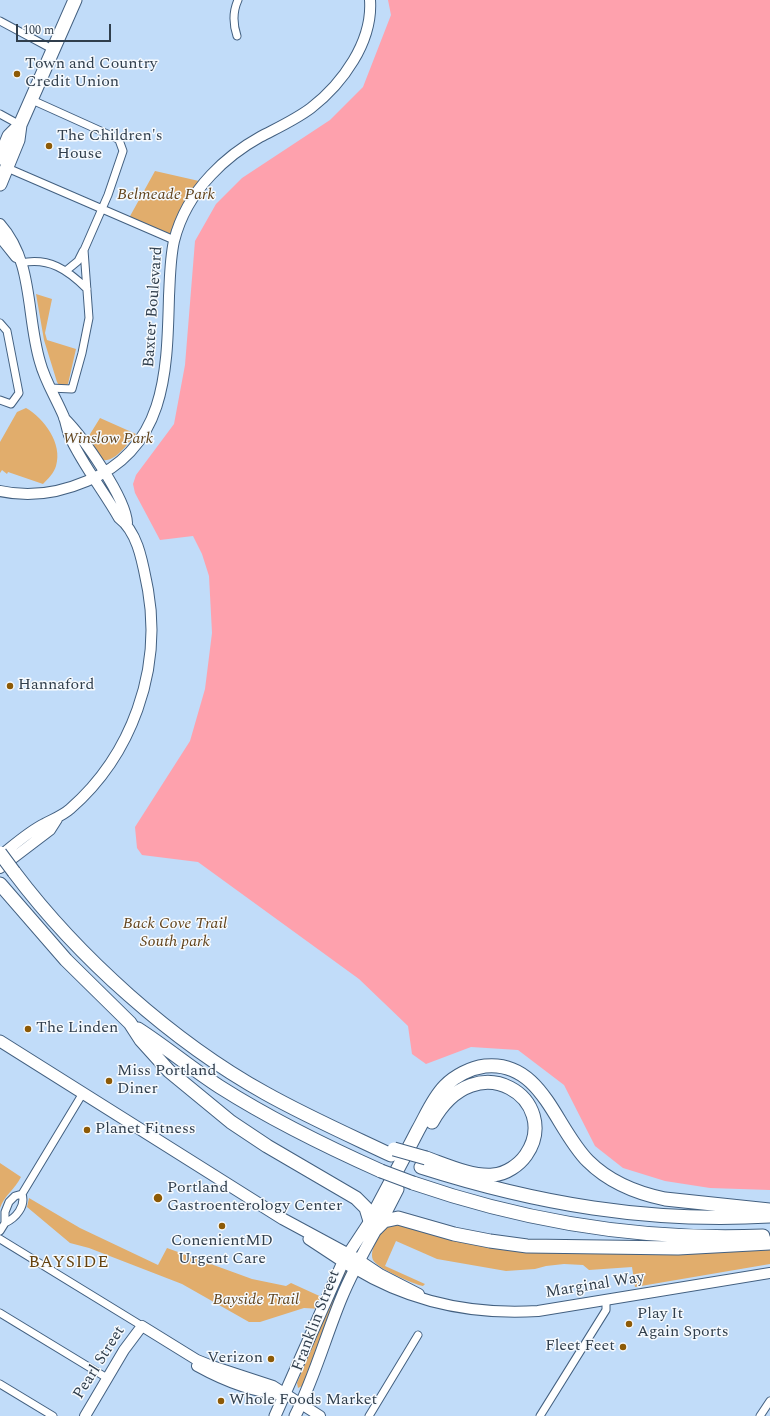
<!DOCTYPE html>
<style>
body{margin:0}
#map{position:relative;width:770px;height:1416px;overflow:hidden;background:#c1dcf9;font-family:Spectral,serif}
canvas{display:block}
.scale{position:absolute;left:16px;top:24px;width:95px;height:18px;box-sizing:border-box;border:2px solid #303e4c;border-top:0;padding-left:5px;font-size:12px;line-height:14px;white-space:nowrap;color:#303e4c;-webkit-text-stroke:3px #f6fafe;paint-order:stroke}
</style>
<div id="map">
<canvas width="770" height="1416"></canvas>
<div class="scale">100 m</div>
</div>
<script>
const ctx = document.querySelector('canvas').getContext('2d');
ctx.lineJoin = 'round';
function paint(path, color) {
  ctx.fillStyle = color;
  ctx.fill(path, 'evenodd');
}
function stroke(path, color, width, dash) {
  ctx.strokeStyle = color;
  ctx.lineWidth = width;
  ctx.lineCap = dash ? 'butt' : 'round';
  ctx.setLineDash(dash || []);
  ctx.stroke(path);
}
function label(font, color, halo, rows, align = 'center') {
  ctx.font = font + ' Spectral,serif';
  ctx.lineWidth = 3;
  ctx.setLineDash([]);
  ctx.textBaseline = 'middle';
  ctx.strokeStyle = halo;
  ctx.fillStyle = color;
  for (const [text, x, y, turn = 0] of rows) {
    ctx.save();
    ctx.translate(x, y);
    ctx.rotate((+turn || 0) * Math.PI / 180);
    ctx.textAlign = isNaN(turn) ? turn : align;
    if (halo) ctx.strokeText(text, 0, 0);
    ctx.fillText(text, 0, 0);
    ctx.restore();
  }
}
paint(new Path2D(`
 M155,171l44,10 -29,53 -41,-16z
 M36,294l16,5 -7,34 2,7 29,9 -8,35 -4,3h-4l-3,-5 -13,-42z
 M26,408c18,10 37,36 30,58 -2,7 -8,13 -13,18l-35,-12 -1,2 -5,-4 -2,3v-31l17,-30z
 M100,418l36,16c-8,9 -21,29 -34,26l-15,-21z
 M0,1163l21,14c-6,12 -17,19 -21,31z
 M29,1198l51,30 78,37 9,-17 85,31 34,7 5,-3 35,16 -4,10 -18,-1 -44,14h-11l-67,-38 -93,-36 -19,-5 -43,-36z
 M399,1223l197,30 174,-3v14l-135,23 -3,-20 -43,3 -6,-5 -19,-1 -18,2 -11,3 -29,2 -69,-12 -41,-18 -11,25 40,18 -2,2c-10,-2 -46,-18 -50,-26 -3,-7 1,-14 4,-21 6,-10 10,-14 22,-16z
 M345,1269l2,2 -14,33 -23,62c0,9 -3,19 -12,22l-1,-5z`), '#e1ad6c');
paint(new Path2D(`
 M388,0h382v1190l-60,-2 -45,-7 -42,-13 -28,-22 -31,-61 -46,-35 -47,-3 -45,17 -14,-10 -4,-28 -49,-47 -161,-117 -56,-7 -5,-7 -2,-21 55,-86 15,-52 7,-56 -3,-57 -7,-22 -9,-18 -33,4 -25,-47 -2,-9 3,-9 38,-51 11,-59 10,-124 21,-37 26,-26 88,-58 33,-33 28,-72z`), '#fea1ad');
const street = new Path2D(`
 M0,21l54,29
 M237,36c-4,-12 -4,-25 1,-36
 M32,100l82,37 5,3 4,11 -15,44 -24,55 5,68 -7,35 -10,36 -22,-1
 M0,114l20,11
 M5,167l169,73
 M21,263c28,-6 47,7 66,26
 M67,270l11,-9 5,-10
 M0,323l7,8 12,62 -8,11 -11,-4
 M5,1223c11,-5 21,-17 17,-29l61,-101
 M0,1231l5,-8v-11l4,-10 6,-6 7,-2
 M0,1239l142,87
 M0,1313l107,65
 M0,1384l53,32
 M369,1416l49,-81
 M540,1416l66,-106v-10
 M760,1416l10,-15`);
const secondary = new Path2D(`
 M0,224c34,38 26,91 40,138 5,19 16,36 24,55 2,6 3,12 5,18 13,29 34,55 50,83 20,15 24,48 29,72 14,80 -16,165 -78,219 -8,7 -17,10 -26,15 -16,8 -30,21 -44,32
 M0,237l16,20
 M64,418c19,19 62,80 63,105
 M0,491c31,7 59,2 87,-10 80,-33 80,-111 82,-185 1,-18 1,-37 5,-55 6,-24 20,-48 37,-66 14,-15 31,-28 49,-38 17,-9 35,-17 51,-29 31,-24 62,-66 59,-108
 M0,868l50,-38 7,-11
 M359,1260l21,14 39,20
 M354,1268c56,34 120,47 184,43l232,-38
 M197,1366c27,15 58,27 88,29
 M85,1416l39,-66 18,-24 55,34 15,6 61,20 47,30`);
const primary = new Path2D(`
 M0,1041l283,178 76,41
 M309,1239l41,27
 M275,1416l68,-154 27,-41
 M295,1416c19,-37 30,-78 46,-117 10,-25 23,-48 36,-71`);
const highway = new Path2D(`
 M0,158l9,-22 11,-11
 M0,184l18,-44 2,-15 55,-125
 M14,872c64,85 159,170 251,221 41,23 84,42 126,62
 M0,884l66,76 64,63 11,17 28,31 62,51 36,24 89,52 10,10 4,13
 M138,1029c28,18 54,40 82,58 52,33 105,59 161,84
 M426,1158c20,7 46,19 67,17 13,-1 26,-10 33,-20 37,-54 -49,-114 -94,-33
 M421,1167c116,37 227,56 349,49
 M413,1183c113,39 230,58 350,53
 M370,1221c16,-30 32,-60 48,-91 8,-14 15,-32 27,-44 10,-10 25,-18 40,-20 57,-6 70,62 103,95 21,21 48,32 77,38l105,11
 M377,1228l20,-39
 M377,1228l7,-7 14,-3 56,16 36,7 37,5 151,2 92,-5`);
stroke(street, '#436080', 9);
stroke(secondary, '#436080', 12);
stroke(primary, '#436080', 13);
stroke(highway, '#436080', 15);
stroke(street, '#fff', 7);
stroke(secondary, '#fff', 10);
stroke(primary, '#fff', 11);
stroke(highway, '#fff', 13);
const highwayBridge = new Path2D(`
 M0,853l14,19
 M394,1149l32,9
 M381,1171l32,12`);
stroke(highwayBridge, '#436080', 15, []);
stroke(highwayBridge, '#fff', 13);
for (const [x, y, r, color] of [
 [17,74,4,"#8d5a06"],
 [49,146,4,"#8d5a06"],
 [10,686,4,"#8d5a06"],
 [28,1029,4,"#8d5a06"],
 [109,1081,4,"#8d5a06"],
 [87,1130,4,"#8d5a06"],
 [158,1198,5,"#8d5a06"],
 [222,1226,4,"#8d5a06"],
 [629,1324,4,"#8d5a06"],
 [623,1347,4,"#8d5a06"],
 [271,1359,4,"#8d5a06"],
 [221,1401,4,"#8d5a06"]
]) {
  const dot = new Path2D();
  dot.arc(x, y, r, 0, 2 * Math.PI);
  ctx.fillStyle = color;
  ctx.fill(dot);
  stroke(dot, '#f6fafe', 1.5);
}
label('16px', '#303e4c', '#f6fafe', [
 ["Town and Country",25,65],
 ["Credit Union",25,83],
 ["The Children's",57,137],
 ["House",57,155],
 ["Hannaford",18,686],
 ["The Linden",36,1029],
 ["Miss Portland",117,1072],
 ["Diner",117,1090],
 ["Planet Fitness",95,1130],
 ["Portland",167,1189],
 ["Gastroenterology Center",167,1207],
 ["ConenientMD",222,1242,"center"],
 ["Urgent Care",222,1260,"center"],
 ["Play It",637,1315],
 ["Again Sports",637,1333],
 ["Fleet Feet",615,1347,"right"],
 ["Verizon",263,1359,"right"],
 ["Whole Foods Market",229,1401]
], 'left');
label('italic 16px', '#62441d', '#f6fafe', [
 ["Belmeade Park",166,196],
 ["Winslow Park",108,440],
 ["Back Cove Trail",175,925],
 ["South park",175,943],
 ["Bayside Trail",256,1301]
]);
label('16px', '#303e4c', '#f6fafe', [
 ["Baxter Boulevard",154,307,-86],
 ["Marginal Way",595,1286,-9],
 ["Franklin Street",317,1321,-69],
 ["Pearl Street",100,1363,-58]
]);
ctx.letterSpacing = '1px';
label('17px', '#65420e', '#f6fafe', [
 ["BAYSIDE",69,1264]
]);
ctx.letterSpacing = '0px';
</script>
